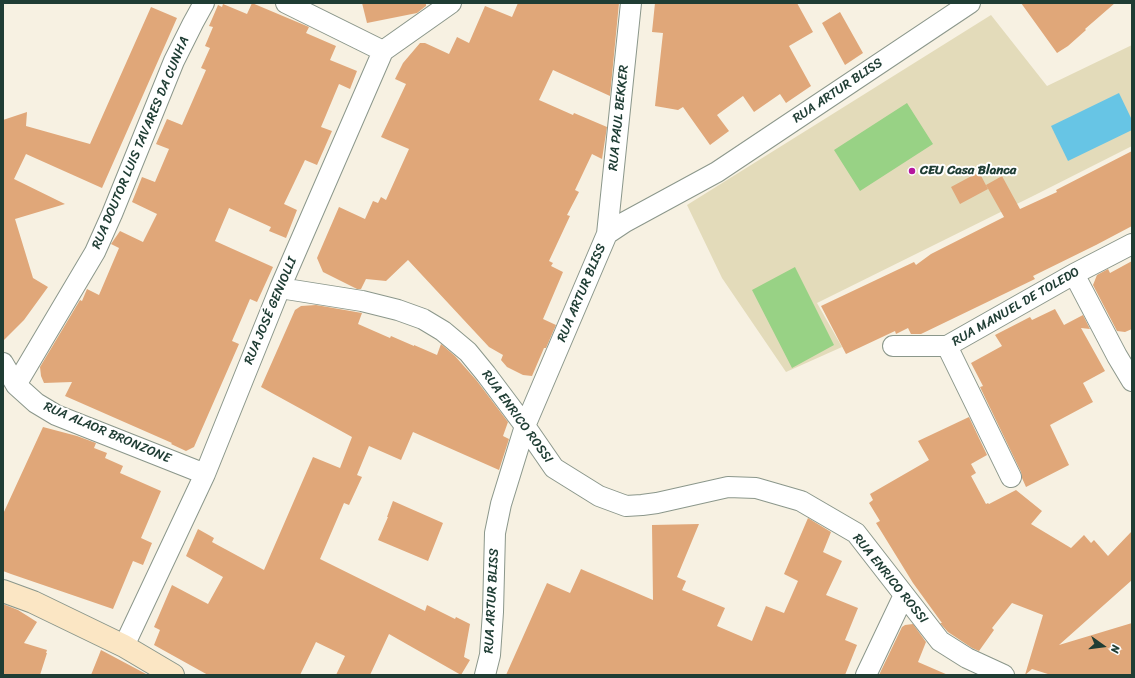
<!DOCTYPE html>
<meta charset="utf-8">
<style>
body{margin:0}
#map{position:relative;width:1135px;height:678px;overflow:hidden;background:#f7f1e2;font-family:Sriracha,sans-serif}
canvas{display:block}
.frame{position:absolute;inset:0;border:4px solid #1f3d34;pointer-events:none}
.north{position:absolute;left:1083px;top:626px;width:40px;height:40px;-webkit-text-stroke:3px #fff;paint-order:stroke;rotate:104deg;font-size:11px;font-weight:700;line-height:16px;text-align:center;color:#1f3d34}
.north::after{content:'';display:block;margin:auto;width:14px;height:18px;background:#1f3d34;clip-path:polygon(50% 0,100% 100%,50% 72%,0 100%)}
</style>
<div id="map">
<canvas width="1135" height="678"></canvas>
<div class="frame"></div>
<div class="north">N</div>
</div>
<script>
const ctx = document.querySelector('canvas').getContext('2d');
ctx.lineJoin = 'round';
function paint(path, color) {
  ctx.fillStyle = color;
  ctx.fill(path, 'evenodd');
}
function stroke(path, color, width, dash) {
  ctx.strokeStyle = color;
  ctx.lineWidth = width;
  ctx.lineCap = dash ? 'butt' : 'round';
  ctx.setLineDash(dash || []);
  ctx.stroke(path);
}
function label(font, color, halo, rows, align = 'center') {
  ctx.font = font + ' Sriracha,sans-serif';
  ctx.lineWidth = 4;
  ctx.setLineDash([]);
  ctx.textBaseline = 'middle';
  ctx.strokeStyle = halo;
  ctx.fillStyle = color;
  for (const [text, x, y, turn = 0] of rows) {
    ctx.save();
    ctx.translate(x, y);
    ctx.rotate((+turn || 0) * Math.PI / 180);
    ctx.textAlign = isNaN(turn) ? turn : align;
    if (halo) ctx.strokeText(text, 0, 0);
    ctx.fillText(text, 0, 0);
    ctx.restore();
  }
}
paint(new Path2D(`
 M991,15l56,71 85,-41v101l-97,49 -218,108 25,44 -56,25 -64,-94 -35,-73z`), '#e3dbba');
paint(new Path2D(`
 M907,103l26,41 -73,47 -26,-41z
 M795,267l39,78 -42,23 -40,-78z`), '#98d285');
paint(new Path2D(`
 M1119,93l13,27v10l-64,31 -17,-35z`), '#67c5e5');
paint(new Path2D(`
 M252,3l57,24 -3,6 30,13 -6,14 27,11 -7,18 -11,-5 -18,43 11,4 -15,34 -12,-5 -21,44 13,6 -11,28 -17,-7 2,-4 -42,-19 -14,33 58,26 -16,35 -7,-3 -18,42 7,3 -45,103 -8,4 -15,-7 1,-1 -107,-47 7,-14 -28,1 -3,-7 -1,-9 40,-67 2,1 5,-12 12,6 20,-47 -8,-4 9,-13 23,11 14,-28 -25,-12 10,-25 13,5 14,-33 -13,-5 11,-25 15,6 24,-55 -5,-2 9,-20 -5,-2 8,-19 -4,-1 9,-21 4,2 1,-3 24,10z
 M362,3h64v3l-9,7 -50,10z
 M518,3h101l-9,93 -57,-26 -14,30 34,15 1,-2 33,14 -5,32 -10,-5 -17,36 4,2 -12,23 3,1 -21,45 4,2 -2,3 12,6 -20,47 13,6 -10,23h-2l-12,28 -9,-1 -16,-8 -6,-7 2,-5 -14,-8 -81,-87 -22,21 -20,-2 -5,10h-4l-34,-17 -6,-14 22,-51 26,12 8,-18 5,2 3,-6 5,3 23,-51 -28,-12 25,-53 -11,-5 8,-16 17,-20h5l24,11 8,-17 12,6 16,-37 27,11z
 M655,3h142l16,29 -24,14 22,40 -25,17 -6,-9 -26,18 -11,-16 -26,19 12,16 -19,14 -27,-38 -5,3 -23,-4 8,-73 -11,-1z
 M1021,3h94l-30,26 1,1 -18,16 -11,7z
 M151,7l26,11 -75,170 -76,-34 -12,25 51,25 -50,15 18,59 15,9 -24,33 -21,21v-221l24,-8 -1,14 64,18z
 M840,12l23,41 -18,12 -23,-42z
 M1132,151v75l-36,19 -63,31 2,3 -114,55h-10l-3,-6 -12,6 -1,-3 -49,23 -25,-48 93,-44 2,3 15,-11 73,-37 -18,-32 16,-9 18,33 37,-17 -1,-2z
 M979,172l9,17 -28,15 -9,-17z
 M1132,261v68l-7,3 -8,-1 -24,-46 4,-10 11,-6 2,4z
 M316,305l46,8 -4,11 32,14 1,-2 23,10v-1l23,10 4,-11 14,12 22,25 31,41 -5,14 6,3 -10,31 -86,-38 -12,28 -32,-14 -12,29 5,2 -13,28 -5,-2 -24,56 105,52 2,-6 28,14 1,-2 14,7 -6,33 6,3 -9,15 -72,-41 -19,41h-34l9,-19 -29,-14 -16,33h-92l-54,-30 6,-15 -6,-3 18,-42 36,19 15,-27 -37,-21 12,-27 16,9 -2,4 52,28 49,-113 27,11 12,-31 -91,-50 34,-77 6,-4z
 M1055,309l9,16 19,-10 7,14 -9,-1 24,43 -22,12 10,19 -43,23 19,40 -43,22 -4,-9 -1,-6 -41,-85 3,-1 -12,-23 31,-17 -7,-11 35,-18 2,3z
 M969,417l18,38 -16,9 5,9 -5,3 15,28 2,-1 1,1 27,-14 26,21 -11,13 40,24 13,-13 7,8 3,-3 14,16 24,-25v49l-73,65 73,-22v52h-81l-19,-6 -7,6 18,-60 -31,-12 -20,25 2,2 -15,21 -7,-3 -24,-16 -8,-9h2l-29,-40 -37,-60 4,-2 -11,-18 4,-3 -3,-6 59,-34 -11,-19z
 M43,427l34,9 19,7 -2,5 13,5 -2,5 18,8 -3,7 41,18 -20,47 11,5 -9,22 -10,-4 -20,48 -102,-35 -8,-3v-57z
 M393,501l50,22 -15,38 -50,-21 10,-23h-1z
 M808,518l23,14 -8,20 19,9 -16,34 32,13 -13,32 12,5 -12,30h-339l41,-92 23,10 11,-24 72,31 -1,-75 47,-1 -22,53 9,4 -4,9 43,18 -8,18 35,15 14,-35 18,7 14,-32 -14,-7z
 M3,604l15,6 19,12 -13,21 23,7 -1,3h1l-7,22h-37z
 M913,624l13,18 -8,20 30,13h-69l23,-48 3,-2z
 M101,650l47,25h-57z`), '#e0a779');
const street = new Path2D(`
 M286,3l97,48
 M607,234l24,-231
 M1074,274l43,82 15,25
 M280,288l82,13 36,9 25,9 20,12 25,21 18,22 39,52 29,42 45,28 27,10 16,-1 15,-2 71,-16 28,1 45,13 55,32 84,108 27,17 37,17
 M893,346h54l127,-72 58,-30
 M947,346l64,131
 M3,363l13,22 20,18 20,12 149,59
 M16,385l79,-133 17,-38 62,-153 19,-38 11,-20
 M124,646l81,-172 75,-186 103,-237 68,-48
 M485,675l5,-20 3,-43 2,-79 6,-29 24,-78 82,-192 18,-12 92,-50 253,-169
 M866,675l38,-80`);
const secondary = new Path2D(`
 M3,591l30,11 91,44 49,29`);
stroke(street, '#8b978b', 22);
stroke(secondary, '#8b978b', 24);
stroke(street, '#fff', 20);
stroke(secondary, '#fbe6c4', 22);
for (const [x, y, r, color] of [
 [912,171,4,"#b5179e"]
]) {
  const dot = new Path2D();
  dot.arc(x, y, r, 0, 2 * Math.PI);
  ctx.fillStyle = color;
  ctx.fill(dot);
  stroke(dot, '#fff', 1.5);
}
label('13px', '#1f3d34', '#fff', [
 ["RUA ARTUR BLISS",838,91,-34],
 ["RUA PAUL BEKKER",619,118,-84],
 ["RUA DOUTOR LUIS TAVARES DA CUNHA",141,143,-67],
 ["RUA ARTUR BLISS",582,293,-67],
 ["RUA MANUEL DE TOLEDO",1016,307,-30],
 ["RUA JOSÉ GENIOLLI",271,311,-67],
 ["RUA ENRICO ROSSI",517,417,54],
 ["RUA ALAOR BRONZONE",107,433,23],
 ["RUA ENRICO ROSSI",890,579,51],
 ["RUA ARTUR BLISS",492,601,-87]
]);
label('bold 13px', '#1f3d34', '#fff', [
 ["CEU Casa Blanca",920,171]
], 'left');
</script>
